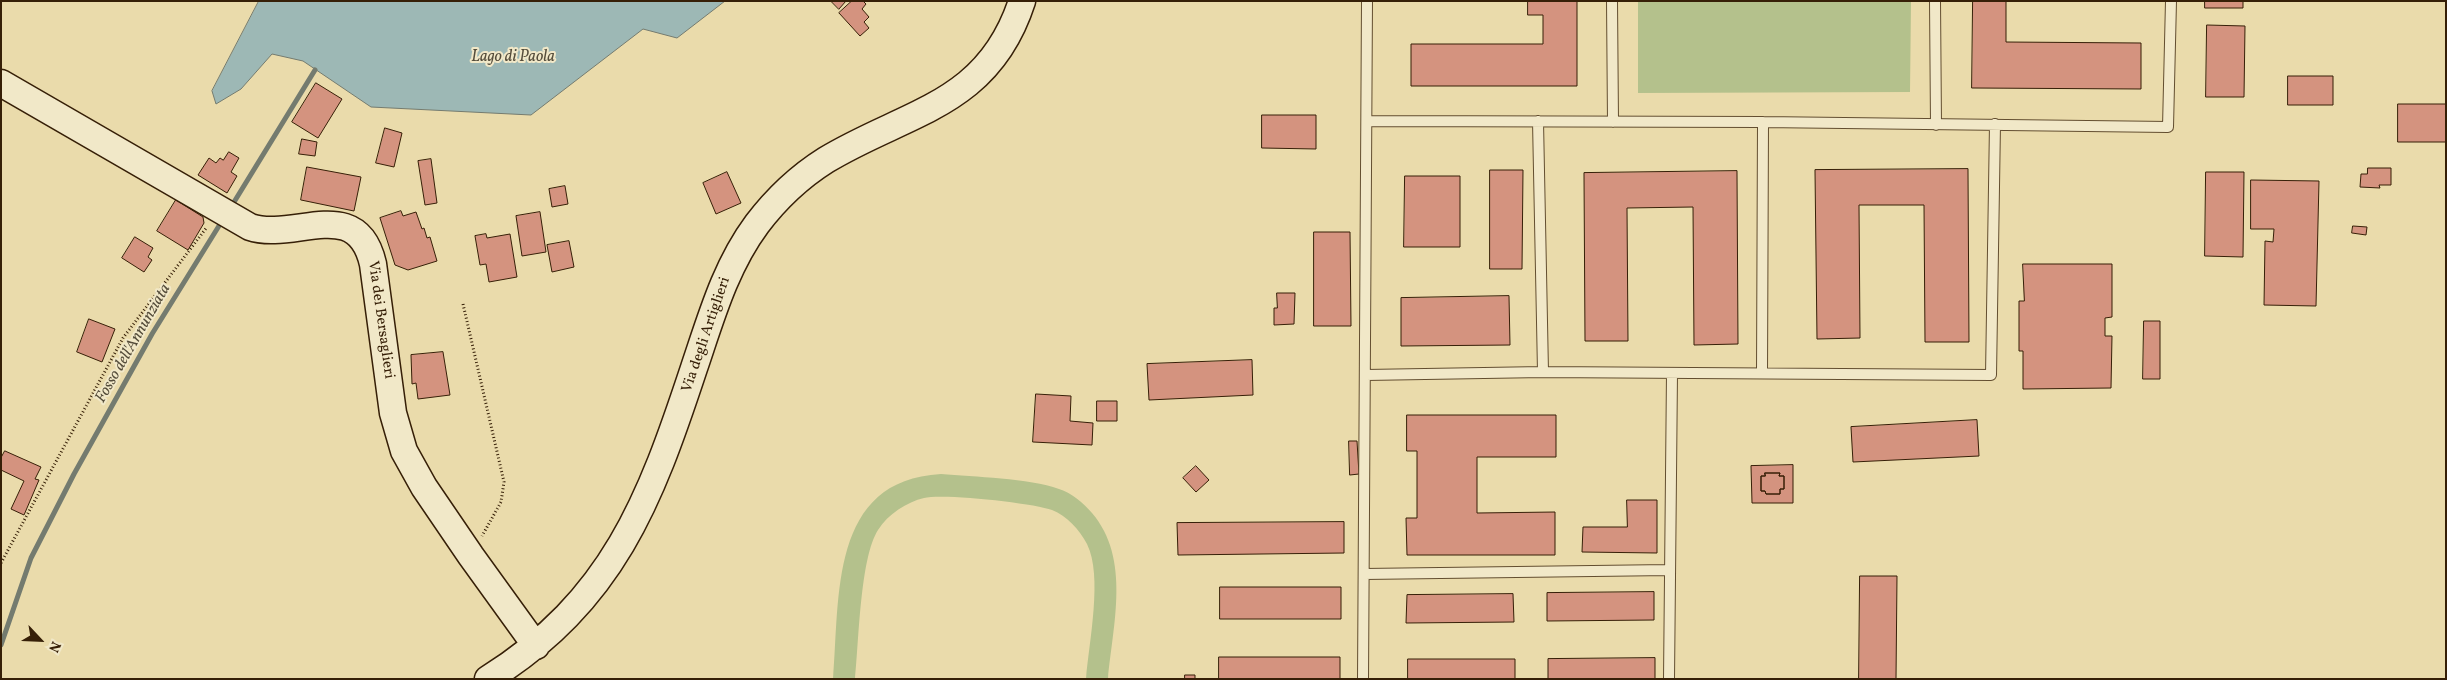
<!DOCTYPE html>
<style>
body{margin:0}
#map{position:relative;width:2447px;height:680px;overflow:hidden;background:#eadbab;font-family:Vollkorn,serif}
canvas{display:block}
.frame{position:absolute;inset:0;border:2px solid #361f07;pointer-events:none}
.north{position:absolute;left:15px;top:615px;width:50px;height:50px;-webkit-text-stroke:4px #f1e8c8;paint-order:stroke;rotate:115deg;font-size:14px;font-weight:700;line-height:20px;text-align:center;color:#361f07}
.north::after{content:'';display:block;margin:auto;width:18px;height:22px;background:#361f07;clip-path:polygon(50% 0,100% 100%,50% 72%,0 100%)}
</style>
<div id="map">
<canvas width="2447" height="680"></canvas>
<div class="frame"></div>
<div class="north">N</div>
</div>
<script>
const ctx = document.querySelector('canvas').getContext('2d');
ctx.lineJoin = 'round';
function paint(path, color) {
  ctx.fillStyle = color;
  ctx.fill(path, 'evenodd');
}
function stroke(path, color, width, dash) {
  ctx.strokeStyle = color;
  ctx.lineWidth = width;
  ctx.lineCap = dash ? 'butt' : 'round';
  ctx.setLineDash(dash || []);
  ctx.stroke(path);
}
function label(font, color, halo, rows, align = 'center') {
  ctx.font = font + ' Vollkorn,serif';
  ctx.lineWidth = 4;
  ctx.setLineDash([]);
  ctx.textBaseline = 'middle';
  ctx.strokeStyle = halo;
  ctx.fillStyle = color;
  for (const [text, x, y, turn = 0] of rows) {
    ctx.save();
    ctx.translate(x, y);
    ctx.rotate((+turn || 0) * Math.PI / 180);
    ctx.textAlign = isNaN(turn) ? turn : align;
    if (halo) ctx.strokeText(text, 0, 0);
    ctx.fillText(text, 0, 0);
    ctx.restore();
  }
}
paint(new Path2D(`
 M1638,1h273l-1,91 -272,1z
 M941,474c33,3 88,4 118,15 13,4 24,14 33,24 39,46 21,111 16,166h-22c3,-37 17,-103 1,-135 -8,-15 -20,-28 -35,-34 -18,-7 -110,-17 -128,-12 -17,4 -36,16 -46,32 -18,28 -19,112 -23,149h-22c7,-82 -4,-199 108,-205z`), '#b4c18c');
const water = new Path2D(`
 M259,1h466l-48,37 -34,-9 -112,86 -160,-8 -68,-46 -31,-7 -31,35 -25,15 -4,-13z`);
paint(water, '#9db8b5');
stroke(water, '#747b6f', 1);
stroke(new Path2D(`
 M231,207l84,-137
 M1,645l30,-87 43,-84 78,-140 70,-113`), '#747b6f', 5);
const building = new Path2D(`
 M831,1h15l-7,8z
 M852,1h11l3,3 -4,5 7,8 -5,5 5,6 -9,8 -21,-23z
 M1528,1h49v85h-166v-42h132v-29h-15z
 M1973,1h33v41l135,1v46l-169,-1z
 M2205,1h38v7h-38z
 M2207,25l38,1 -1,71h-38z
 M2288,76h45v29h-45z
 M316,83l26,16 -24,39 -26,-16z
 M2398,104h48v38h-48z
 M1262,115h54v34l-54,-1z
 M385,128l17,5 -8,34 -18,-4z
 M302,139l15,3 -2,14 -16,-2z
 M229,152l10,6 -8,14 6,4 -10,17 -29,-18 11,-17 7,5 4,-5 3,2z
 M431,159l6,44 -12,2 -7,-44z
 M307,167l54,10 -7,34 -53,-11z
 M2368,168h23v17h-12l1,3 -20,-1 1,-13h6z
 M1968,169l1,173h-44l-1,-137h-65l1,133 -43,1 -2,-169z
 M1490,170h33l-1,99h-32z
 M1737,171l1,173 -44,1 -1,-138 -66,1 1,133h-43l-1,-168z
 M727,172l14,31 -25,11 -13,-31z
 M2206,172h38l-1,85 -38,-1z
 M1405,176h55v71h-56z
 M2251,180l68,1 -3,125 -52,-1 1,-64 8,1 1,-13h-23z
 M565,186l3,18 -16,3 -3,-18z
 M176,200l27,17 1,6 -16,27 -31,-19z
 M401,211l2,5 13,-4 6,17 2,-1 3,10 3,-1 7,24 -29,9 -13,-5 -15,-47z
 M540,212l6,40 -24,4 -6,-40z
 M2353,226l14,1 -1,8 -14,-2z
 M1314,232h36l1,94h-37z
 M486,234l1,4 23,-4 7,43 -28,5 -3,-18 -6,1 -5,-29z
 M135,237l18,11 -5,9 4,3 -8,12 -22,-14z
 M569,241l5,26 -22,5 -5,-27z
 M2023,264h89v53l-7,1v18h7l-1,52 -88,1v-38h-4v-50h5z
 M1277,293h18l-1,31 -20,1v-17h3z
 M1509,296l1,49 -109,1v-48z
 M89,319l26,10 -13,33 -25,-10z
 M2144,321h16v58h-17z
 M443,352l7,43 -32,4 -2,-16 -4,1 -1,-29z
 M1252,360l1,35 -104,5 -2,-36z
 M1036,394l35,2 -1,25 23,2 -1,22 -59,-3z
 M1097,401h20v20h-20z
 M1407,415h149v42h-79v56l78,-1v43h-148l-1,-37h11v-67h-10z
 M1977,420l2,36 -126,6 -2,-35z
 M1349,441h8l2,33 -9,1z
 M5,451l36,16 -6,12 4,1 -15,35 -13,-6 13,-28 -23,-11v-12z
 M1793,465v38h-41l-1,-37zM1765,473h15l-1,3h5v13h-4v5h-14l-1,-3h-4v-15h4z
 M1196,466l13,14 -13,12 -13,-14z
 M1765,473h15l-1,3h5v13h-4v5h-14l-1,-3h-4v-15h4z
 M1627,500h30v53l-75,-1 1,-25h44z
 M1344,522v31l-166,2 -1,-32z
 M1860,576h37l-1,103h-37z
 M1220,587h121v32h-121z
 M1654,592v28l-107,1v-28z
 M1513,594l1,28 -108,1 1,-28z
 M1219,657h121v22h-121z
 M1655,658v21h-107v-20z
 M1408,659h107v20h-107z
 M1185,675h10v4h-10z`);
paint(building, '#d4937f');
stroke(building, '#361f07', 1);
const lane = new Path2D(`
 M1612,1l1,121
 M1935,1l1,124
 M1368,121l395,1 405,5 3,-126
 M1538,121l5,251
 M1762,373l1,-251
 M1366,375l177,-3 448,3 4,-251
 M1364,574l305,-4
 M1363,679l4,-678
 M1669,679l3,-306`);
const secondary = new Path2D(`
 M1,83l249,144c44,15 107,-33 123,37l20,149 11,38 20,36 47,69 65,90
 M488,679c125,-78 162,-178 206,-311 17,-50 31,-101 63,-144 19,-25 42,-47 69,-64 81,-49 162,-54 196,-159`);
stroke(lane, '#634e30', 12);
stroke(secondary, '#361f07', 29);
stroke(new Path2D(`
 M463,304l41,178 -3,20 -19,34
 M1,563l122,-225 84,-111`), '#361f07', 3, [1, 2.5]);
stroke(lane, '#f1e8c8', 10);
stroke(secondary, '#f1e8c8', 26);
label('15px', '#361f07', '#f1e8c8', [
 ["Via dei Bersaglieri",380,320,82],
 ["Via degli Artiglieri",707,335,-71]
]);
label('italic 16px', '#554d3b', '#f1e8c8', [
 ["Lago di Paola",513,58],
 ["Fosso dell'Annunziata",134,344,-60]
]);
</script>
